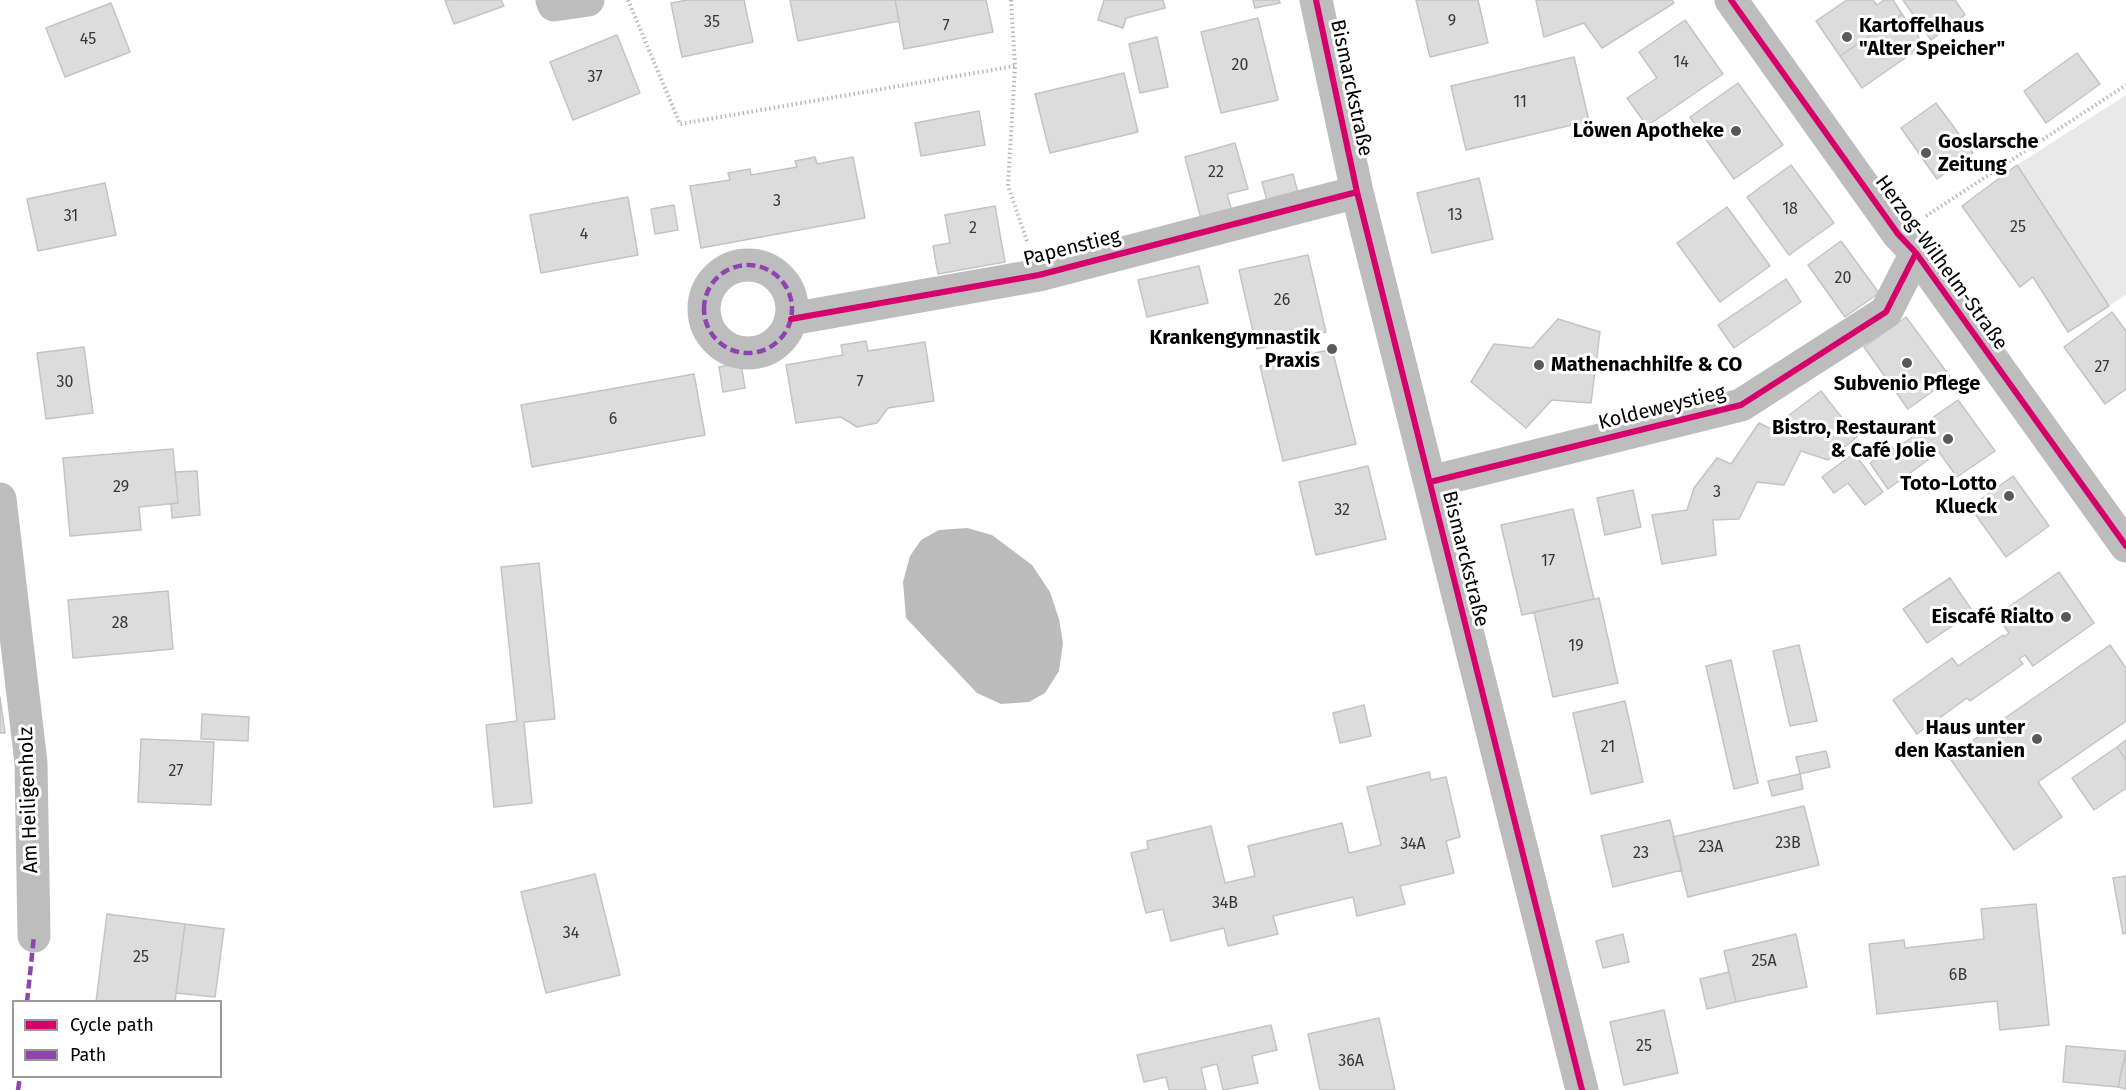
<!DOCTYPE html>
<meta charset="utf-8">
<style>
body{margin:0}
#map{position:relative;width:2126px;height:1090px;overflow:hidden;background:#fff;font-family:"Fira Sans",sans-serif}
canvas{display:block}
.legend{position:absolute;left:12px;top:1000px;width:210px;height:78px;box-sizing:border-box;background:#fff;border:2px solid #999;margin:0;padding:8px 10px;list-style:none;font-size:18px;color:#000}
.legend li{display:flex;align-items:center;gap:12px;height:30px}
.legend b{width:30px;border:2px solid #999}
</style>
<div id="map">
<canvas width="2126" height="1090"></canvas>
<ul class="legend">
<li><b style="height:8px;background:#d6006c"></b>Cycle path</li>
<li><b style="height:8px;background:#8e44ad"></b>Path</li>
</ul>
</div>
<script>
const ctx = document.querySelector('canvas').getContext('2d');
ctx.lineJoin = 'round';
function paint(path, color) {
  ctx.fillStyle = color;
  ctx.fill(path, 'evenodd');
}
function stroke(path, color, width, dash) {
  ctx.strokeStyle = color;
  ctx.lineWidth = width;
  ctx.lineCap = dash ? 'butt' : 'round';
  ctx.setLineDash(dash || []);
  ctx.stroke(path);
}
function label(font, color, halo, rows, align = 'center') {
  ctx.font = font + ' "Fira Sans",sans-serif';
  ctx.lineWidth = 6;
  ctx.setLineDash([]);
  ctx.textBaseline = 'middle';
  ctx.strokeStyle = halo;
  ctx.fillStyle = color;
  for (const [text, x, y, turn = 0] of rows) {
    ctx.save();
    ctx.translate(x, y);
    ctx.rotate((+turn || 0) * Math.PI / 180);
    ctx.textAlign = isNaN(turn) ? turn : align;
    if (halo) ctx.strokeText(text, 0, 0);
    ctx.fillText(text, 0, 0);
    ctx.restore();
  }
}
paint(new Path2D(`
 M2126,95v200l-17,11 -92,-141z`), '#e9e9e9');
paint(new Path2D(`
 M967,528l25,7 40,30 18,27 9,27 4,24 -4,28 -14,22 -16,9 -28,2 -24,-11 -71,-75 -3,-36 7,-26 11,-16 18,-10z`), '#bbb');
const building = new Path2D(`
 M445,0h56l3,6 -50,18z
 M687,0h57l9,42 -71,15 -11,-54z
 M790,0h105l4,21 -101,20z
 M895,0h91l7,32 -89,17z
 M1104,0h59l2,8 -39,10 -3,10 -25,-8z
 M1253,0h26l1,3 -25,5z
 M1416,0h62l10,43 -58,14z
 M1536,0h136l2,3 -72,45 -18,-25 -40,14z
 M1847,0h26l4,5 7,-5h9l9,14 -62,42 -24,-35z
 M1903,0h52l10,15 -34,25z
 M111,3l19,49 -65,25 -19,-49z
 M1902,14l22,31 -62,43 -22,-32z
 M1258,18l20,82 -57,13 -20,-81z
 M1685,20l38,54 -76,52 -20,-28 30,-20 -18,-26z
 M617,35l23,58 -67,27 -23,-58z
 M1157,37l11,50 -28,6 -11,-49z
 M2077,53l23,31 -54,39 -22,-32z
 M1574,57l15,64 -123,29 -15,-64z
 M1124,73l14,59 -88,21 -15,-59z
 M1738,83l45,62 -49,34 -44,-62z
 M1936,103l37,50 -36,26 -36,-51z
 M979,111l6,34 -64,11 -6,-33z
 M1235,143l13,46 -21,5 5,17 -31,8 -16,-62z
 M815,157l2,7 36,-7 12,61 -164,30 -11,-62 40,-6 -2,-7 22,-4 1,6 46,-8 -2,-6z
 M1791,165l43,58 -45,32 -42,-58z
 M2017,165l92,141 -41,26 -35,-55 -13,10 -58,-81z
 M1293,174l5,19 -31,8 -5,-19z
 M1479,178l14,61 -61,14 -15,-60z
 M105,183l11,52 -78,16 -11,-52z
 M628,197l10,58 -97,18 -11,-58z
 M674,205l4,25 -23,4 -4,-25z
 M995,206l10,56 -67,12 -5,-28 17,-3 -5,-28z
 M1727,207l43,59 -50,36 -43,-59z
 M1841,241l38,52 -34,24 -37,-52z
 M1308,255l18,77 -69,17 -18,-79z
 M1199,266l9,37 -61,14 -9,-37z
 M1786,279l15,23 -67,46 -16,-23z
 M2112,312l14,19v58l-21,15 -41,-57z
 M1906,317l45,61 -43,31 -44,-62z
 M1558,319l42,13 -9,71 -39,-3 -26,28 -55,-46 23,-38 38,4z
 M866,341l2,10 57,-9 9,59 -46,7 -11,15 -20,4 -16,-10 -45,6 -10,-58 57,-10 -2,-10z
 M84,347l9,66 -47,6 -9,-66z
 M1332,349l24,95 -73,17 -23,-95z
 M741,363l4,25 -22,4 -4,-25z
 M694,374l11,61 -173,32 -11,-62z
 M1821,391l36,46 -29,23 -27,-9 -17,34 -27,-3 -18,37 -26,1 3,35 -54,9 -10,-49 35,-5 7,-22 23,-30 14,6 28,-41 21,10 8,-17z
 M1958,400l37,51 -38,26 -18,-25 -51,37 -18,-26 22,-16 2,3 28,-20 -3,-3z
 M173,449l5,54 -39,4 2,23 -71,6 -7,-78z
 M1854,453l29,39 -18,13 -17,-22 -14,10 -12,-16z
 M1368,466l18,73 -70,16 -17,-73z
 M197,471l3,44 -28,3 -1,-14 7,-1 -3,-31z
 M2013,476l36,50 -43,31 -36,-50z
 M1633,490l8,37 -36,8 -8,-37z
 M1573,509l21,90 -72,16 -21,-90z
 M539,563l16,156 -31,3 8,81 -38,4 -8,-82 31,-4 -16,-154z
 M2059,572l35,51 -61,43 -8,-11 -6,4 4,5 -53,37 -3,-3 -50,36 -24,-34 59,-42 6,8 45,-31 1,2 5,-4 -12,-18z
 M1950,578l23,34 -46,31 -24,-34z
 M168,591l5,58 -100,9 -5,-58z
 M1599,598l19,85 -65,14 -19,-85z
 M1799,645l18,76 -27,5 -17,-75z
 M2110,645l16,23v53l-88,61 24,35 -48,33 -65,-93z
 M1731,660l27,123 -24,6 -28,-123z
 M0,697l5,36h-5z
 M1625,701l18,81 -52,12 -18,-81z
 M1364,705l7,31 -31,7 -7,-30z
 M202,714l47,3 -1,24 -47,-2z
 M141,739l73,3 -3,63 -73,-3z
 M2126,740v20l-9,-13z
 M2117,747l9,13v28l-32,22 -22,-32z
 M1826,751l4,16 -30,7 -4,-17z
 M1429,772l2,8 15,-3 14,60 -14,4 8,32 -54,13 5,18 -48,12 -4,-19 -80,19 5,18 -50,12 -4,-18 -53,13 -8,-32 -17,4 -15,-60 17,-4 -1,-8 64,-15 14,57 30,-7 -7,-30 94,-23 7,30 32,-8 -14,-58z
 M1800,774l3,15 -31,7 -4,-15z
 M1804,806l15,59 -131,32 -15,-60z
 M1670,820l12,50 -69,17 -12,-51z
 M595,874l25,101 -74,18 -25,-101z
 M2126,876v57l-3,1 -10,-56z
 M2036,904l13,121 -49,5 -3,-29 -120,13 -8,-70 35,-4 1,8 79,-9 -3,-30z
 M107,914l78,10 -10,78h-79z
 M185,924l39,5 -9,68 -39,-4z
 M1623,934l6,28 -26,6 -7,-27z
 M1796,934l11,53 -71,15 -12,-51z
 M1729,972l7,30 -29,7 -7,-30z
 M1664,1010l14,63 -54,12 -14,-63z
 M1379,1018l16,72h-75l-12,-56z
 M1271,1025l6,25 -25,6 6,27 -35,7 -6,-26 -16,4 5,22h-37l-3,-13 -22,5 -7,-27z
 M2066,1046l60,5 -8,36 -55,-5z
 M2126,1052v37l-8,-2z`);
paint(building, '#dcdcdc');
stroke(building, '#c4c4c4', 1.5);
stroke(new Path2D(`
 M628,0l52,124 335,-58
 M1011,0l4,66 -7,120 20,58
 M1926,216l200,-131`), '#b8b8b8', 4, [1.5, 3]);
stroke(new Path2D(`
 M552,0l2,5 34,-5
 M1316,0l41,192 225,898
 M1731,0l167,234 18,19 210,293
 M704 309a44 44 0 1 1 88 0a44 44 0 1 1-88 0Z
 M791,319l248,-44 318,-83
 M1430,482l311,-77 145,-93 30,-59
 M0,499l31,264 3,173`), '#bdbdbd', 33);
stroke(new Path2D(`
 M704 309a44 44 0 1 1 88 0a44 44 0 1 1-88 0Z
 M27,1002l7,-66
 M18,1090l2,-14`), '#8e44ad', 4.5, [9, 4.5]);
stroke(new Path2D(`
 M1316,0l41,192 225,898
 M1731,0l167,234 18,19 210,293
 M791,319l248,-44 318,-83
 M1430,482l311,-77 145,-93 30,-59`), '#d6006c', 6);
for (const [x, y, r, color] of [
 [1847,37,6,"#595959"],
 [1736,131,6,"#595959"],
 [1926,153,6,"#595959"],
 [1332,349,6,"#595959"],
 [1907,363,6,"#595959"],
 [1539,365,6,"#595959"],
 [1948,439,6,"#595959"],
 [2009,496,6,"#595959"],
 [2066,617,6,"#595959"],
 [2037,739,6,"#595959"]
]) {
  const dot = new Path2D();
  dot.arc(x, y, r, 0, 2 * Math.PI);
  ctx.fillStyle = color;
  ctx.fill(dot);
  stroke(dot, '#fff', 2);
}
label('16px', '#373737', null, [
 ["9",1452,22],
 ["35",712,23],
 ["7",946,27],
 ["45",88,40],
 ["14",1681,63],
 ["20",1240,66],
 ["37",595,78],
 ["11",1520,103],
 ["22",1216,173],
 ["3",777,202],
 ["18",1790,210],
 ["13",1455,216],
 ["31",71,217],
 ["25",2018,228],
 ["2",973,229],
 ["4",584,235],
 ["20",1843,279],
 ["26",1282,301],
 ["27",2102,368],
 ["30",65,383],
 ["7",860,383],
 ["6",613,420],
 ["29",121,488],
 ["3",1717,493],
 ["32",1342,511],
 ["17",1548,562],
 ["28",120,624],
 ["19",1576,647],
 ["21",1608,748],
 ["27",176,772],
 ["23B",1788,844],
 ["34A",1413,845],
 ["23A",1711,848],
 ["23",1641,854],
 ["34B",1225,904],
 ["34",571,934],
 ["25",141,958],
 ["25A",1764,962],
 ["6B",1958,976],
 ["25",1644,1047],
 ["36A",1351,1062]
]);
label('bold 20px', '#000', '#fff', [
 ["Kartoffelhaus",1859,26,"left"],
 ["\"Alter Speicher\"",1859,49,"left"],
 ["Löwen Apotheke",1724,131],
 ["Goslarsche",1938,142,"left"],
 ["Zeitung",1938,165,"left"],
 ["Krankengymnastik",1320,338],
 ["Praxis",1320,361],
 ["Mathenachhilfe & CO",1551,365,"left"],
 ["Subvenio Pflege",1907,384,"center"],
 ["Bistro, Restaurant",1936,428],
 ["& Café Jolie",1936,451],
 ["Toto-Lotto",1997,484],
 ["Klueck",1997,507],
 ["Eiscafé Rialto",2054,617],
 ["Haus unter",2025,728],
 ["den Kastanien",2025,751]
], 'right');
label('20px', '#000', '#fff', [
 ["Bismarckstraße",1351,88,78],
 ["Papenstieg",1072,248,-14],
 ["Herzog-Wilhelm-Straße",1941,263,54],
 ["Koldeweystieg",1662,408,-14],
 ["Bismarckstraße",1465,559,76],
 ["Am Heiligenholz",29,800,-92]
]);
</script>
